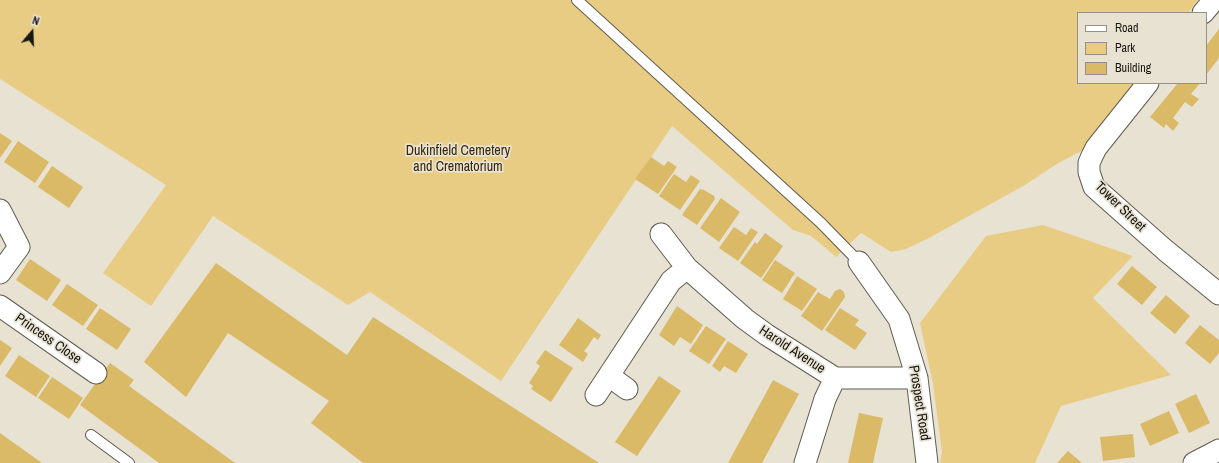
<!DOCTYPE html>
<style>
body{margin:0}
#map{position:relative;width:1219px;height:463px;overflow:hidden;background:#e8e2d3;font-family:"Archivo Narrow",sans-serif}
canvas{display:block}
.legend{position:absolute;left:1077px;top:12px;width:130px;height:72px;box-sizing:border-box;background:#e8e2d3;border:1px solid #959186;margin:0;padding:5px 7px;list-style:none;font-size:12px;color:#191712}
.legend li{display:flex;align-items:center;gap:8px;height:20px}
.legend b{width:20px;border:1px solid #959186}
.north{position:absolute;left:12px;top:12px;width:40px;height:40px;-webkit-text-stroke:3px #e8e2d3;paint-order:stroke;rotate:19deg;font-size:11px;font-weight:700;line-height:16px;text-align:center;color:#191712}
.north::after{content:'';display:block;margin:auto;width:14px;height:18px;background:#191712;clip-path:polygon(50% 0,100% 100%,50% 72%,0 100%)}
</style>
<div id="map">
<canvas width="1219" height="463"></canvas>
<ul class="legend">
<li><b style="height:5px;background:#fff"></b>Road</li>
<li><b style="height:11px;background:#e9cc84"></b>Park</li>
<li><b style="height:11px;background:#dab967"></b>Building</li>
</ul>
<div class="north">N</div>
</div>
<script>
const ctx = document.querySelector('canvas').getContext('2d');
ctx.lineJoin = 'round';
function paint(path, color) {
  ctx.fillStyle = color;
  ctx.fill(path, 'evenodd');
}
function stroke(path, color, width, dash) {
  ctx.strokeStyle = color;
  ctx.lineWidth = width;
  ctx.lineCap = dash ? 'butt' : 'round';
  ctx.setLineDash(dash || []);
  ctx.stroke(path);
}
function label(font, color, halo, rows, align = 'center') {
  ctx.font = font + ' "Archivo Narrow",sans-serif';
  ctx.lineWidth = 3.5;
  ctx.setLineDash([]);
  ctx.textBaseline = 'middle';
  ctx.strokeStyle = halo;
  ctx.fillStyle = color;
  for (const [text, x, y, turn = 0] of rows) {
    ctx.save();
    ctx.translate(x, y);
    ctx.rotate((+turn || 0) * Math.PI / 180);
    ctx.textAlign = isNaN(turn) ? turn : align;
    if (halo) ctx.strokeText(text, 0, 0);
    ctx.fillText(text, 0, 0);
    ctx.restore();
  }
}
paint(new Path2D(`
 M0,0h1198l-10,13h-110v70h56l-49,66 -30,16 -30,20 -96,53 -23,11 -15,3 -30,-19 -25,24 -25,-21 -18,-6 -121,-104 -171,255 -131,-89 -22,13 -135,-89 -62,90 -48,-33 63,-88 -166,-106z
 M1043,225l90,31 -40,42 78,77 -110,31 -26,57h-95l2,-11 -9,-68 -13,-61 66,-87z`), '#e9cc84');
paint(new Path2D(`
 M1219,29v29l-13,17v-29z
 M1178,83h22l-9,11 8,5 -7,8 -7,-5 -12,16 6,5 -6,8 -7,-7 -2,4 -14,-11z
 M0,133l12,8 -12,17z
 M18,141l31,21 -14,21 -31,-21z
 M651,157l13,9 4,-5 9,6 -19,27 -23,-15z
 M52,166l31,21 -14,21 -31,-21z
 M674,174l12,8 5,-7 9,6 -20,29 -21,-14z
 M700,189l4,1 10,6 1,3 -18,26 -15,-10z
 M721,198l19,14 -21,30 -19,-14z
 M734,227l12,8 5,-7 7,4 -20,29 -19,-13z
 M765,233l18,13 -22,32 -21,-15 15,-21 2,2z
 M30,259l31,21 -14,21 -31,-21z
 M775,260l20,13 -13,20 -20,-13z
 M216,263l131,92 26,-38 226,146h-236l-52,-40 18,-22 -101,-68 -42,64 -42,-35z
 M1132,266l25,21 -15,18 -25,-21z
 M797,276l20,13 -15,22 -19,-12z
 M67,284l31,21 -15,21 -31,-21z
 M840,289l4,3 1,5 -23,34 -21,-15 17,-24 12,7 5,-8z
 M1166,295l24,21 -15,18 -25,-21z
 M677,306l26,19 -12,19 -11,-7 -6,9 -15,-11z
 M100,308l31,21 -14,21 -31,-21z
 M840,308l19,12 -4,5 12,8 -12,17 -30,-20z
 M578,318l23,17 -3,5 -4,-3 -6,9 -4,5 4,3 -5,8 -24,-17z
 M1200,325l19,15v13l-9,11 -25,-21z
 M706,326l20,13 -17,25 -20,-13z
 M0,340l12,8 -12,18z
 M728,341l20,13 -12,19 -12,-7 -4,6 -8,-6z
 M545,350l28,18 -22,34 -20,-13 2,-3 -4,-3 11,-17 -4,-3z
 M19,355l31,21 -14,21 -31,-21z
 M110,363l24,17 -5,6 106,77h-76l-79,-58z
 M659,376l22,15 -44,65 -22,-14z
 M52,377l31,21 -14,21 -31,-21z
 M773,380l26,14 -37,69h-34z
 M1196,394l14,29 -21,10 -14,-29z
 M1169,411l10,22 -29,13 -10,-22z
 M859,413l24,5 -10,45h-25z
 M0,433l42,30h-42z
 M1133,434l2,23 -32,4 -3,-24z
 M1068,451l14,12h-25z`), '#dab967');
const service = new Path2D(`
 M577,0l244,223 38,39
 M91,435l38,28`);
const minor = new Path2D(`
 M1203,13l11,-13
 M1148,83l-52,65 -4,8 -3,7v9l5,15 71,63 54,44
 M0,210l19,37 -19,26
 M661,234l26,34 58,51 22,16 68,43h82
 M859,262l40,57 18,59 10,85
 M0,306l96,67
 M609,376l18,13
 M596,395l75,-114 16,-13
 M805,463l20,-64 10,-21
 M1194,463l25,-13`);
stroke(service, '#615c4f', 12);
stroke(minor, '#615c4f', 23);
stroke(service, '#fff', 10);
stroke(minor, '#fff', 21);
label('14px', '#352803', '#e8e2d3', [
 ["Dukinfield Cemetery",458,151],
 ["and Crematorium",458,167]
]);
label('14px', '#191712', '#e8e2d3', [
 ["Tower Street",1120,207,44],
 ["Princess Close",48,339,35],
 ["Harold Avenue",792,350,33],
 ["Prospect Road",919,403,81]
]);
</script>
